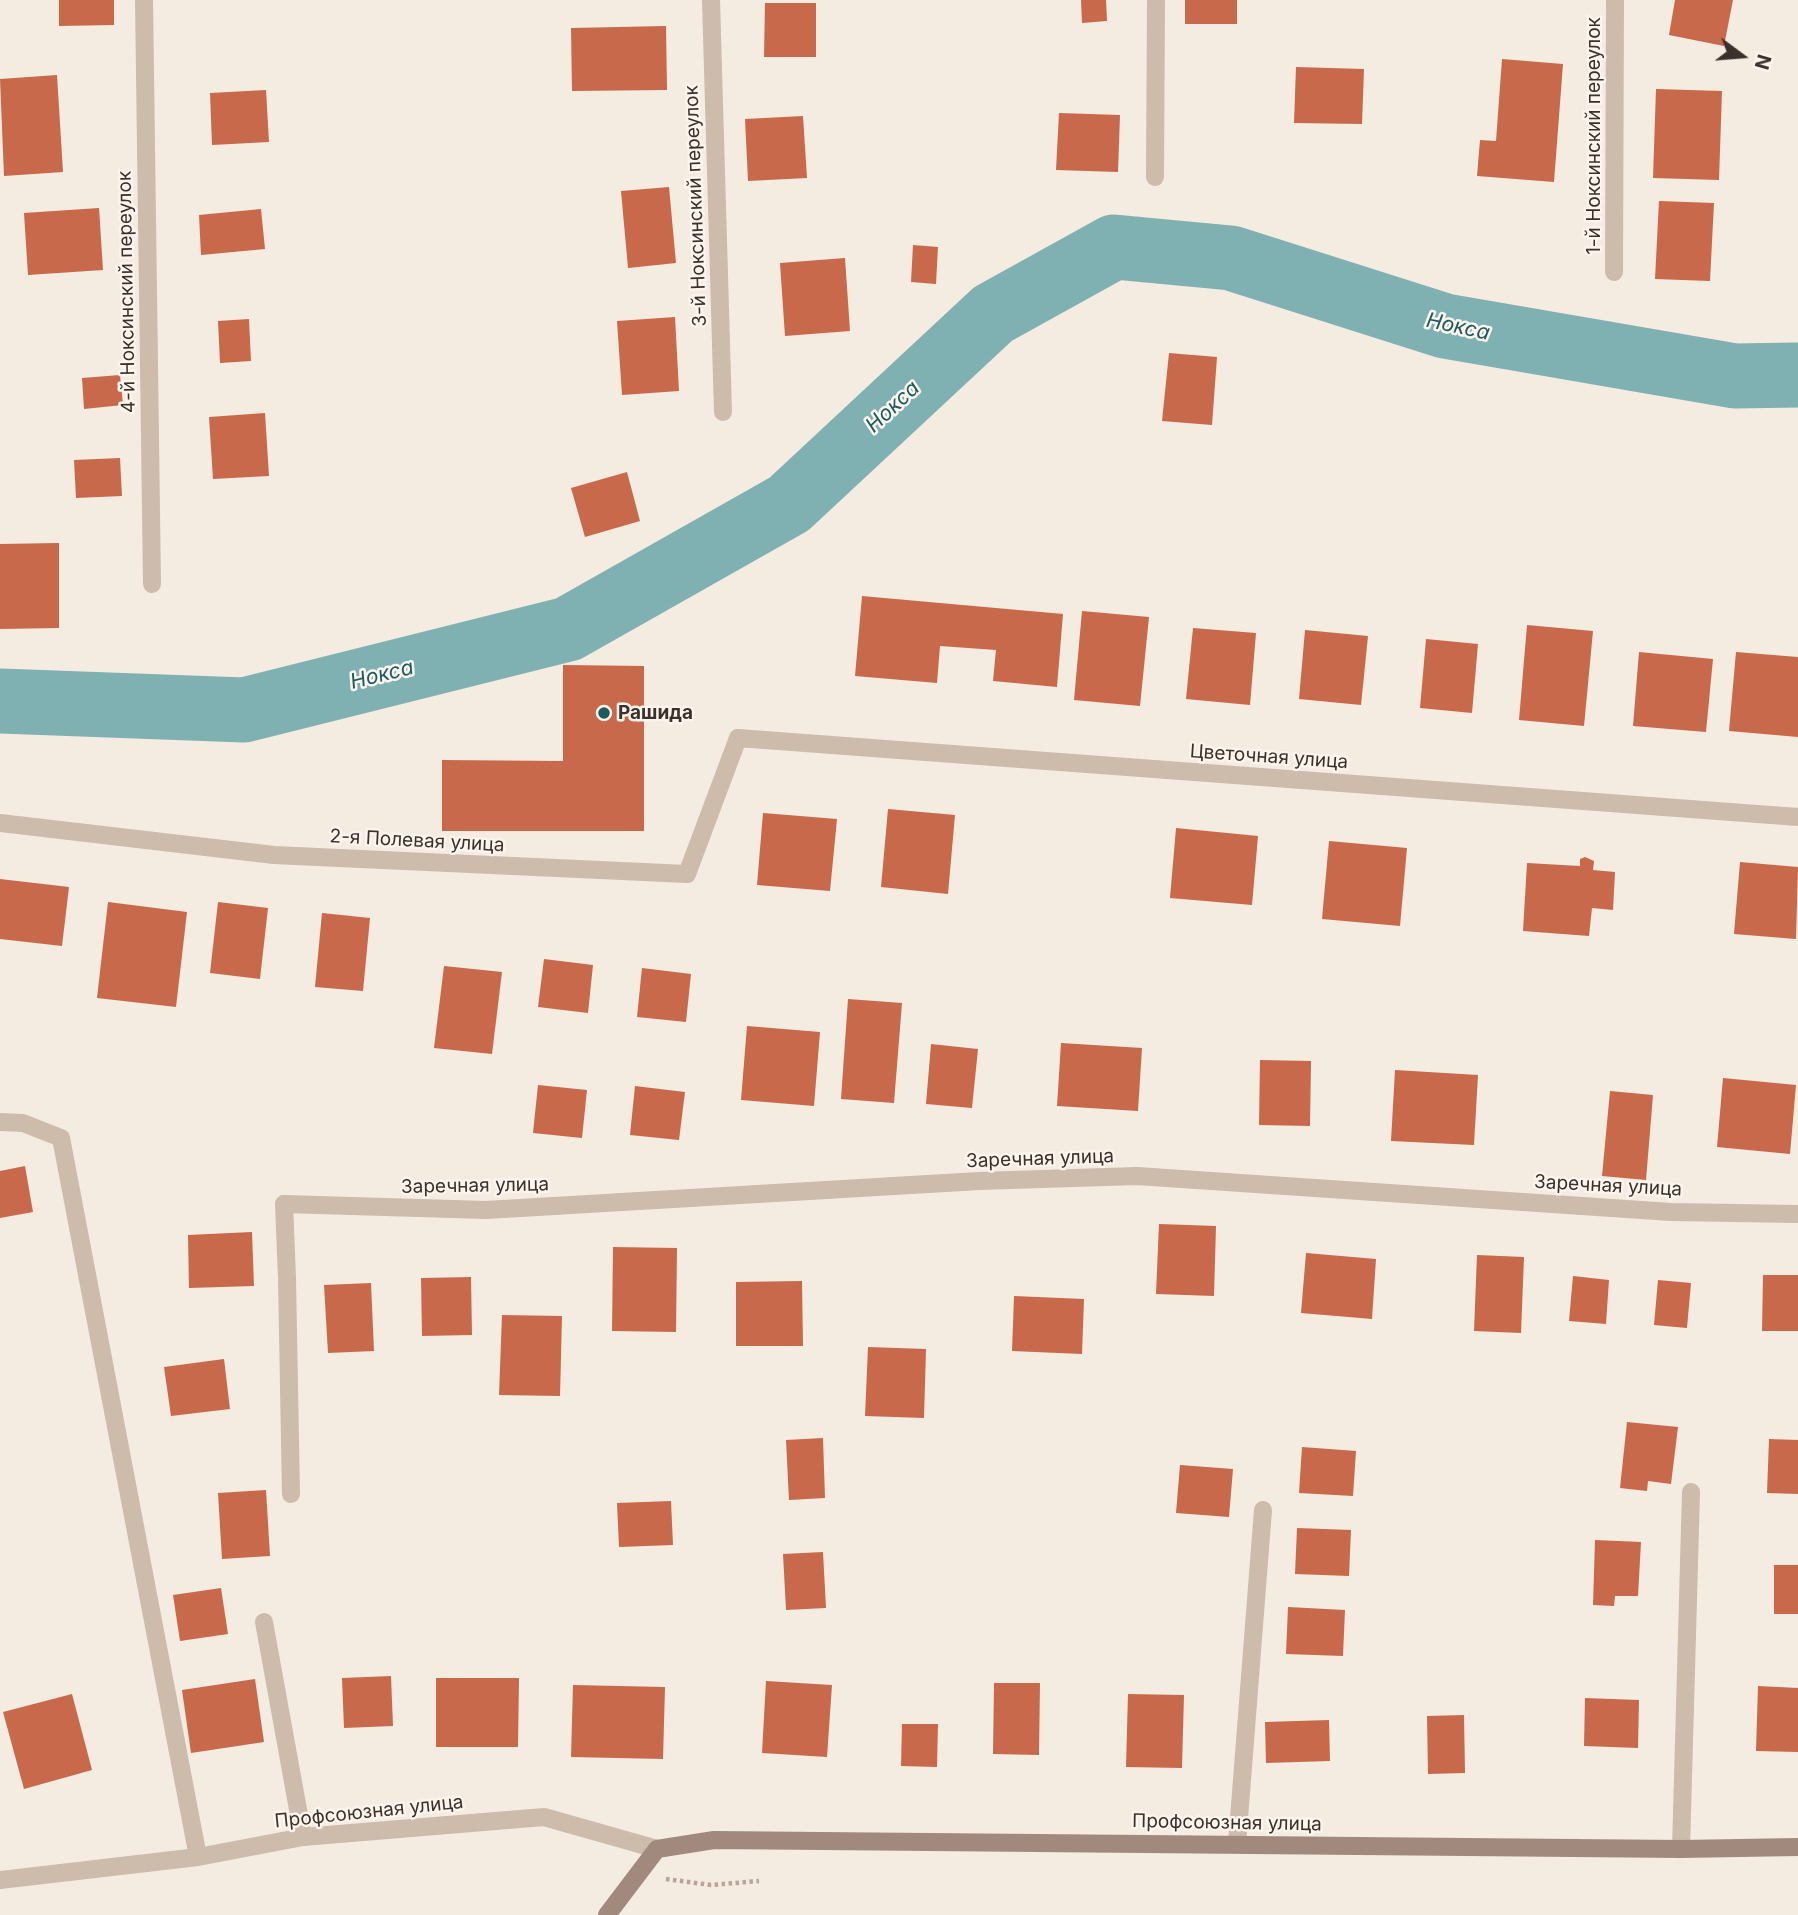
<!DOCTYPE html>
<meta charset="utf-8">
<style>
body{margin:0}
#map{position:relative;width:1798px;height:1915px;overflow:hidden;background:#f4ebe1;font-family:Inter,sans-serif}
canvas{display:block}
.north{position:absolute;left:1707px;top:21px;width:70px;height:70px;-webkit-text-stroke:5px #fbf5ee;paint-order:stroke;rotate:106deg;font-size:19px;font-weight:700;line-height:28px;text-align:center;color:#3b302b}
.north::after{content:'';display:block;margin:auto;width:24px;height:32px;background:#3b302b;clip-path:polygon(50% 0,100% 100%,50% 72%,0 100%)}
</style>
<div id="map">
<canvas width="1798" height="1915"></canvas>
<div class="north">N</div>
</div>
<script>
const ctx = document.querySelector('canvas').getContext('2d');
ctx.lineJoin = 'round';
function stroke(path, color, width, dash) {
  ctx.strokeStyle = color;
  ctx.lineWidth = width;
  ctx.lineCap = dash ? 'butt' : 'round';
  ctx.setLineDash(dash || []);
  ctx.stroke(path);
}
function paint(path, color) {
  ctx.fillStyle = color;
  ctx.fill(path, 'evenodd');
}
function label(font, color, halo, rows, align = 'center') {
  ctx.font = font + ' Inter,sans-serif';
  ctx.lineWidth = 5;
  ctx.setLineDash([]);
  ctx.textBaseline = 'middle';
  ctx.strokeStyle = halo;
  ctx.fillStyle = color;
  for (const [text, x, y, turn = 0] of rows) {
    ctx.save();
    ctx.translate(x, y);
    ctx.rotate((+turn || 0) * Math.PI / 180);
    ctx.textAlign = isNaN(turn) ? turn : align;
    if (halo) ctx.strokeText(text, 0, 0);
    ctx.fillText(text, 0, 0);
    ctx.restore();
  }
}
stroke(new Path2D(`
 M0,701l244,9 324,-81 221,-125 204,-190 121,-67 117,11 214,68 290,50 63,-1`), '#7fb0b2', 65);
paint(new Path2D(`
 M59,0h55v25l-55,1z
 M1081,0h25l1,21 -25,2z
 M1185,0h52v24h-52z
 M1675,0h58l-9,46 -55,-11z
 M765,3h51v54h-52z
 M666,26l1,64 -95,1 -1,-63z
 M1502,59l61,5 -9,118 -77,-6 3,-36 16,1z
 M1296,67l68,2 -2,55 -68,-1z
 M57,75l6,97 -59,4 -4,-97z
 M1656,89l66,2 -3,89 -66,-2z
 M266,90l3,52 -57,3 -2,-52z
 M1059,113l61,2 -2,57 -62,-2z
 M803,116l4,62 -59,3 -3,-62z
 M669,187l7,76 -48,5 -7,-77z
 M1659,201l55,2 -4,78 -55,-2z
 M99,208l4,62 -75,5 -4,-62z
 M261,209l4,40 -64,6 -2,-40z
 M913,245l25,2 -2,37 -25,-2z
 M845,258l5,73 -65,5 -5,-73z
 M675,317l4,74 -57,4 -5,-74z
 M249,319l2,42 -31,2 -2,-42z
 M1169,353l48,4 -5,68 -50,-4z
 M120,375l3,30 -39,4 -2,-31z
 M265,413l4,63 -56,3 -4,-62z
 M120,458l2,38 -46,2 -2,-38z
 M627,472l13,49 -55,16 -14,-49z
 M59,543v85l-59,1v-85z
 M862,596l201,18 -6,73 -64,-6 3,-31 -56,-4 -3,37 -82,-7z
 M1082,611l67,6 -9,89 -66,-6z
 M1527,625l66,6 -9,95 -65,-6z
 M1193,628l63,5 -6,72 -64,-6z
 M1305,630l63,6 -7,69 -62,-6z
 M1426,639l52,5 -6,69 -52,-5z
 M1639,652l74,7 -7,73 -73,-6z
 M1736,652l62,5v80l-69,-6z
 M563,665l81,1v165h-202v-71l121,1z
 M888,809l67,6 -7,79 -67,-7z
 M763,813l74,6 -7,72 -73,-6z
 M1176,828l82,8 -6,69 -82,-7z
 M1329,841l78,7 -7,78 -78,-7z
 M1585,857l9,4 -1,9 22,2 -2,38 -21,-2 -3,28 -66,-5 4,-68 53,3v-7z
 M1740,862l58,5 -2,72 -62,-5z
 M0,879l69,8 -7,59 -62,-7z
 M108,902l79,10 -11,95 -79,-9z
 M218,902l50,6 -8,71 -50,-6z
 M322,913l48,5 -7,73 -48,-4z
 M544,959l49,6 -5,48 -50,-6z
 M444,966l58,6 -10,82 -58,-6z
 M642,968l49,6 -5,48 -49,-5z
 M848,999l54,4 -8,100 -53,-4z
 M747,1026l73,6 -6,74 -73,-6z
 M1061,1043l81,5 -4,63 -81,-5z
 M931,1044l47,5 -6,59 -46,-4z
 M1260,1060l51,1 -1,65 -51,-1z
 M1395,1070l83,5 -4,70 -83,-4z
 M1723,1078l73,7 -6,69 -73,-7z
 M538,1085l49,5 -5,48 -49,-5z
 M635,1086l50,6 -6,48 -49,-5z
 M1610,1091l43,4 -7,85 -44,-4z
 M25,1166l8,46 -33,6v-47z
 M1159,1224l57,2 -2,70 -58,-2z
 M252,1232l2,54 -65,2 -1,-53z
 M613,1247l64,1 -1,84 -64,-1z
 M1306,1253l70,6 -4,60 -71,-6z
 M1477,1255l47,2 -3,76 -47,-2z
 M1763,1275h35v56h-36z
 M1573,1276l36,4 -3,44 -37,-3z
 M471,1277l1,58 -50,1 -1,-58z
 M1658,1280l33,3 -4,45 -33,-3z
 M802,1281l1,65h-67v-64z
 M371,1283l3,68 -46,2 -4,-68z
 M1014,1296l70,3 -2,55 -70,-3z
 M502,1315l60,1 -2,80 -61,-1z
 M868,1347l58,2 -2,69 -59,-2z
 M224,1359l6,50 -59,7 -7,-49z
 M1627,1422l51,5 -7,57 -23,-3 -1,10 -27,-3z
 M823,1438l2,60 -36,2 -3,-60z
 M1769,1439l29,1v54l-31,-1z
 M1302,1447l54,4 -3,45 -54,-3z
 M1180,1465l53,4 -4,48 -53,-4z
 M266,1490l4,66 -48,3 -4,-66z
 M671,1501l2,44 -54,2 -2,-44z
 M1297,1528l54,2 -2,46 -54,-2z
 M1595,1540l46,2 -3,54h-23l-1,10 -21,-1z
 M823,1552l3,56 -40,2 -3,-56z
 M1774,1565h24v49h-24z
 M221,1588l7,46 -48,7 -7,-46z
 M1288,1607l57,3 -2,46 -57,-2z
 M391,1676l2,50 -49,2 -2,-50z
 M436,1678h83l-1,69h-82z
 M255,1679l9,63 -73,11 -9,-63z
 M766,1681l66,4 -5,72 -65,-4z
 M994,1683h46l-1,72 -46,-1z
 M573,1685l92,2 -2,72 -92,-2z
 M1758,1686l40,2v64l-42,-1z
 M72,1694l20,76 -68,19 -21,-77z
 M1128,1694l56,1 -2,73 -56,-1z
 M1585,1698l54,2 -1,48 -54,-2z
 M1464,1715l1,58 -37,1 -1,-58z
 M1329,1720l1,41 -64,2 -1,-41z
 M902,1724h36l-1,43 -36,-1z`), '#c8694b');
stroke(new Path2D(`
 M666,1879l45,6 48,-4`), '#b9a596', 4.5, [3.5, 3.5]);
stroke(new Path2D(`
 M284,1204l3,74 4,216
 M264,1622l39,215
 M1237,1844l26,-334
 M1681,1849l10,-357`), '#cdbbac', 18);
stroke(new Path2D(`
 M144,0l8,584
 M711,0l12,412
 M1155,177l1,-177
 M1614,272l1,-272
 M0,823l274,32 413,19 51,-136 1060,79
 M0,1122l23,1 38,15 137,719
 M284,1204l202,6 493,-29 158,-5 534,36 127,2
 M0,1880l198,-23 105,-20 241,-20 113,32`), '#cdbbac', 18);
stroke(new Path2D(`
 M607,1915l50,-66 57,-9 967,9 117,-2`), '#a18a7d', 18);
for (const [x, y, r, color] of [
 [604,713,7,"#1f5a5e"]
]) {
  const dot = new Path2D();
  dot.arc(x, y, r, 0, 2 * Math.PI);
  ctx.fillStyle = color;
  ctx.fill(dot);
  stroke(dot, '#fbf5ee', 2.5);
}
label('19px', '#3b302b', '#fbf5ee', [
 ["1-й Ноксинский переулок",1594,136,-90],
 ["3-й Ноксинский переулок",696,206,-92],
 ["4-й Ноксинский переулок",127,292,-91],
 ["Цветочная улица",1269,757,4],
 ["2-я Полевая улица",417,841,3],
 ["Заречная улица",1040,1159,-2],
 ["Заречная улица",475,1186,-1],
 ["Заречная улица",1608,1186,3],
 ["Профсоюзная улица",369,1812,-6],
 ["Профсоюзная улица",1227,1823,1]
]);
label('bold 19px', '#3b302b', '#fbf5ee', [
 ["Рашида",618,713]
], 'left');
label('italic 21px', '#1f5a5e', '#fbf5ee', [
 ["Нокса",1458,327,12],
 ["Нокса",893,407,-43],
 ["Нокса",382,675,-14]
]);
</script>
